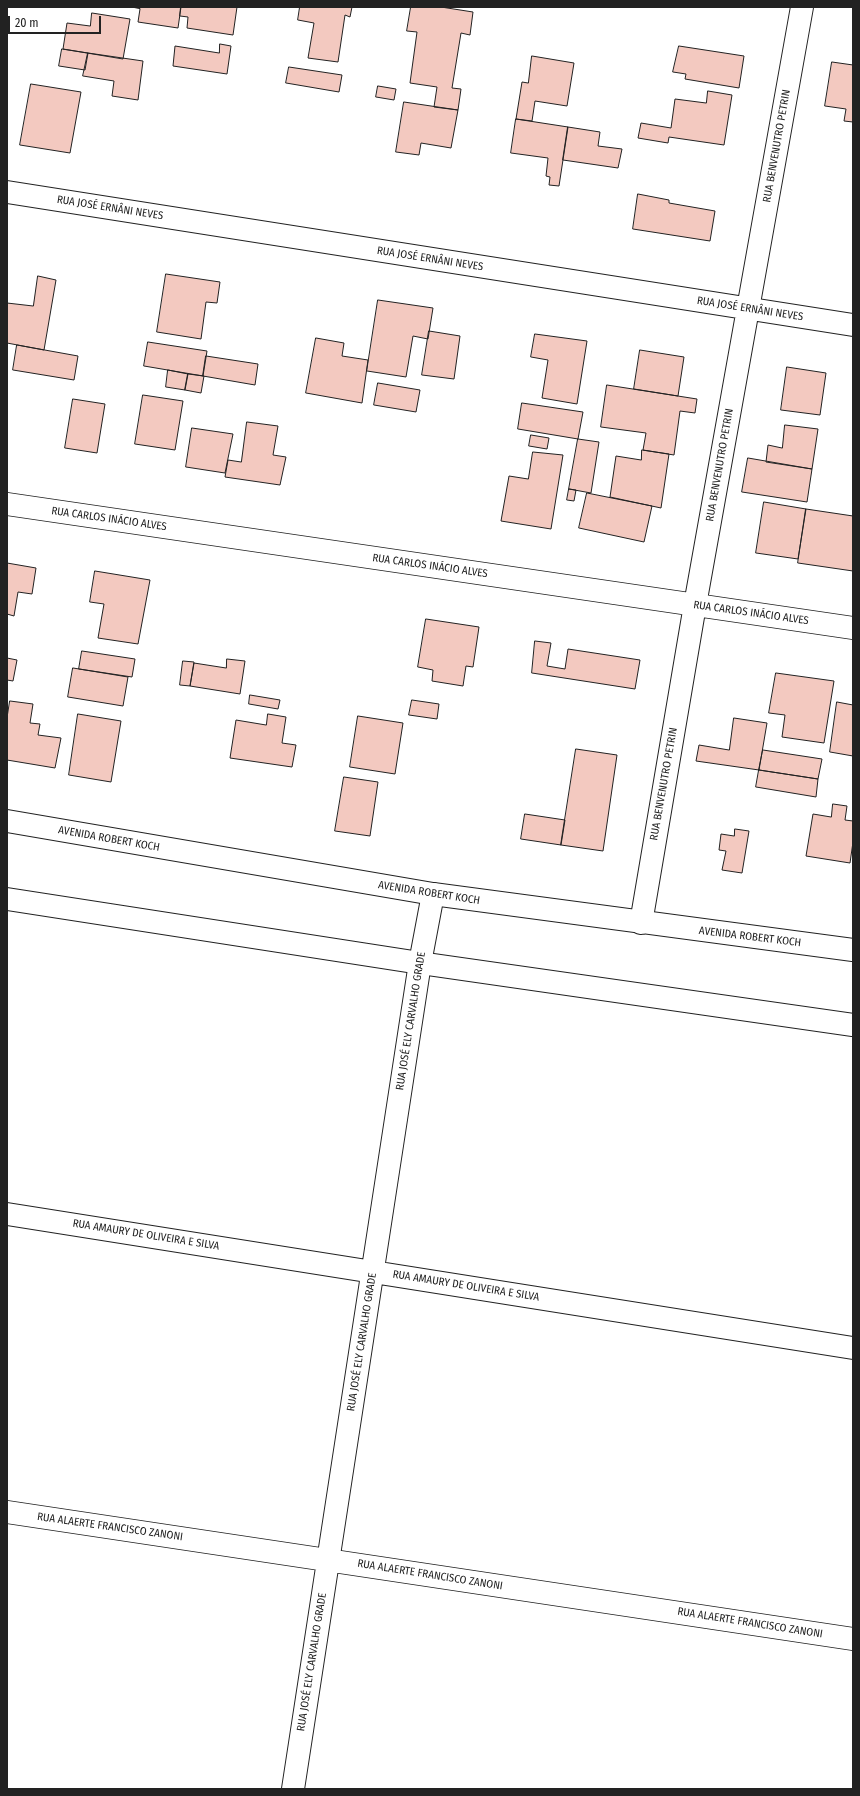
<!DOCTYPE html>
<meta charset="utf-8">
<style>
body{margin:0}
#map{position:relative;width:860px;height:1796px;overflow:hidden;background:#fff;font-family:"Fira Sans Condensed",sans-serif}
canvas{display:block}
.frame{position:absolute;inset:0;border:8px solid #222;pointer-events:none}
.scale{position:absolute;left:8px;top:16px;width:93px;height:18px;box-sizing:border-box;border:2px solid #222;border-top:0;padding-left:5px;font-size:12px;line-height:14px;white-space:nowrap;color:#222;-webkit-text-stroke:3px #fff;paint-order:stroke}
</style>
<div id="map">
<canvas width="860" height="1796"></canvas>
<div class="frame"></div>
<div class="scale">20 m</div>
</div>
<script>
const ctx = document.querySelector('canvas').getContext('2d');
ctx.lineJoin = 'round';
function paint(path, color) {
  ctx.fillStyle = color;
  ctx.fill(path, 'evenodd');
}
function stroke(path, color, width, dash) {
  ctx.strokeStyle = color;
  ctx.lineWidth = width;
  ctx.lineCap = dash ? 'butt' : 'round';
  ctx.setLineDash(dash || []);
  ctx.stroke(path);
}
function label(font, color, halo, rows, align = 'center') {
  ctx.font = font + ' "Fira Sans Condensed",sans-serif';
  ctx.lineWidth = 3;
  ctx.setLineDash([]);
  ctx.textBaseline = 'middle';
  ctx.strokeStyle = halo;
  ctx.fillStyle = color;
  for (const [text, x, y, turn = 0] of rows) {
    ctx.save();
    ctx.translate(x, y);
    ctx.rotate((+turn || 0) * Math.PI / 180);
    ctx.textAlign = isNaN(turn) ? turn : align;
    if (halo) ctx.strokeText(text, 0, 0);
    ctx.fillText(text, 0, 0);
    ctx.restore();
  }
}
const building = new Path2D(`
 M132,7h49l-3,21 -40,-6 2,-13z
 M181,7h56l-4,28 -46,-7 1,-11 -8,-1z
 M300,7h52l-2,10 -5,-2 -7,47 -30,-4 6,-35 -16,-3z
 M411,7h30l32,5 -3,23 -9,-2 -9,55 9,1 -3,21 -24,-3 3,-20 -27,-4 7,-51 -10,-1z
 M92,13l38,6 -7,40 -60,-10 4,-26 23,3z
 M220,44l11,2 -4,28 -54,-8 2,-20 44,7z
 M679,46l65,10 -5,32 -54,-9 1,-5 -13,-2z
 M62,49l26,4 -3,17 -26,-4z
 M88,53l55,8 -5,39 -26,-4 2,-15 -31,-5z
 M532,56l42,7 -7,43 -32,-5 -3,20 -16,-2 6,-37 6,1z
 M832,62l21,3v57l-9,-1 2,-12 -21,-3z
 M289,67l53,8 -3,17 -53,-9z
 M31,84l50,8 -11,61 -50,-8z
 M378,86l18,3 -2,11 -18,-3z
 M708,91l24,4 -8,50 -55,-8 -1,6 -30,-5 3,-15 30,5 4,-29 31,4z
 M404,102l54,8 -7,38 -30,-5 -2,12 -23,-3z
 M516,119l52,8 -9,59 -10,-1 1,-8 -4,-1 2,-18 -37,-5z
 M568,127l32,5 -2,14 24,3 -4,19 -55,-8z
 M638,194l31,6v3l46,8 -5,30 -77,-12z
 M166,274l54,8 -3,21 -11,-1 -5,37 -44,-7z
 M38,276l18,4 -12,70 -37,-7v-40l26,3z
 M378,300l55,8 -5,31 -15,-3 -7,41 -39,-6z
 M429,331l31,5 -6,43 -32,-4z
 M535,334l52,7 -10,63 -35,-6 6,-38 -17,-3z
 M316,338l28,5 -2,13 26,4 -6,43 -56,-10z
 M148,342l59,9 -4,25 -59,-10z
 M17,345l61,11 -4,24 -61,-10z
 M640,350l44,7 -6,39 -44,-7z
 M206,356l52,8 -3,21 -52,-9z
 M787,367l39,6 -6,42 -39,-5z
 M168,370l20,4 -3,16 -19,-3z
 M188,374l16,2 -3,17 -16,-3z
 M378,383l42,7 -4,22 -42,-7z
 M607,385l90,14 -2,14 -15,-2 -6,44 -31,-5 3,-17 -45,-6z
 M143,395l40,6 -8,49 -40,-6z
 M73,399l32,5 -8,49 -32,-5z
 M522,403l61,9 -5,27 -60,-10z
 M247,422l31,4 -5,29 13,2 -6,28 -55,-8 3,-17 13,2z
 M785,425l33,4 -6,40 -46,-7 2,-17 14,3z
 M192,428l41,6 -8,39 -39,-6z
 M531,435l18,3 -2,11 -18,-3z
 M578,439l21,3 -8,51 -22,-4z
 M642,450l27,4 -8,54 -51,-11 6,-41 25,4z
 M533,452l30,3 -12,74 -50,-8 8,-45 19,3z
 M748,458l64,11 -5,33 -65,-10z
 M569,489l7,1 -2,11 -7,-1z
 M587,493l65,13 -8,36 -65,-14z
 M764,502l42,7 -8,50 -42,-6z
 M806,509l47,7v55l-55,-8z
 M7,563l29,5 -4,26 -14,-2 -4,24 -7,-2z
 M95,571l55,9 -12,64 -40,-6 6,-34 -14,-2z
 M426,619l53,8 -6,40 -7,-1 -3,20 -31,-5 1,-11 -15,-3z
 M535,641l16,2 -4,23 18,3 3,-20 72,11 -5,29 -103,-16z
 M82,651l53,8 -3,18 -53,-8z
 M7,658l10,2 -4,21 -6,-1z
 M227,659l18,2 -5,33 -50,-8 4,-23 32,5z
 M183,661l11,1 -4,24 -10,-1z
 M73,668l55,9 -5,29 -55,-9z
 M776,673l58,8 -10,62 -42,-6 3,-22 -16,-2z
 M250,695l30,5 -2,9 -29,-5z
 M412,700l27,4 -2,15 -28,-4z
 M10,701l23,3 -3,19 10,1 -2,11 23,3 -6,30 -48,-8v-42z
 M837,702l16,3v51l-23,-4z
 M78,714l43,7 -10,61 -42,-7z
 M268,714l18,3 -4,26 14,2 -4,22 -62,-9 6,-38 30,5z
 M358,716l45,7 -8,51 -45,-7z
 M734,718l33,5 -8,47 -63,-9 3,-16 30,5z
 M576,749l41,6 -14,96 -42,-6z
 M763,750l59,9 -4,20 -59,-9z
 M759,770l59,9 -2,18 -60,-10z
 M344,777l34,5 -8,54 -35,-5z
 M833,804l14,2 -2,14 8,1v21l-3,21 -44,-7 7,-42 18,3z
 M525,814l40,6 -4,25 -40,-6z
 M735,829l14,2 -7,42 -20,-3 4,-19 -7,-1 2,-16 13,2z`);
paint(building, '#f3c9c0');
stroke(building, '#222', 1);
const street = new Path2D(`
 M7,192l846,133
 M7,504l846,124
 M641,923l54,-318 107,-598
 M7,1214l846,134
 M7,1512l846,127
 M293,1789l127,-826 13,-69`);
const primary = new Path2D(`
 M7,821l426,73 420,56
 M7,899l413,64 433,62`);
stroke(street, '#222', 24);
stroke(primary, '#222', 24);
stroke(street, '#fff', 22);
stroke(primary, '#fff', 22);
label('11px', '#222', '#fff', [
 ["RUA BENVENUTRO PETRIN",777,146,-80],
 ["RUA JOSÉ ERNÂNI NEVES",110,208,9],
 ["RUA JOSÉ ERNÂNI NEVES",430,259,9],
 ["RUA JOSÉ ERNÂNI NEVES",750,309,9],
 ["RUA BENVENUTRO PETRIN",720,465,-80],
 ["RUA CARLOS INÁCIO ALVES",109,519,8],
 ["RUA CARLOS INÁCIO ALVES",430,566,8],
 ["RUA CARLOS INÁCIO ALVES",751,613,8],
 ["RUA BENVENUTRO PETRIN",664,784,-80],
 ["AVENIDA ROBERT KOCH",109,839,10],
 ["AVENIDA ROBERT KOCH",429,893,9],
 ["AVENIDA ROBERT KOCH",750,937,7],
 ["RUA JOSÉ ELY CARVALHO GRADE",411,1021,-81],
 ["RUA AMAURY DE OLIVEIRA E SILVA",146,1235,9],
 ["RUA AMAURY DE OLIVEIRA E SILVA",466,1286,9],
 ["RUA JOSÉ ELY CARVALHO GRADE",362,1342,-81],
 ["RUA ALAERTE FRANCISCO ZANONI",110,1527,8],
 ["RUA ALAERTE FRANCISCO ZANONI",430,1575,9],
 ["RUA ALAERTE FRANCISCO ZANONI",750,1623,9],
 ["RUA JOSÉ ELY CARVALHO GRADE",312,1662,-81]
]);
</script>
